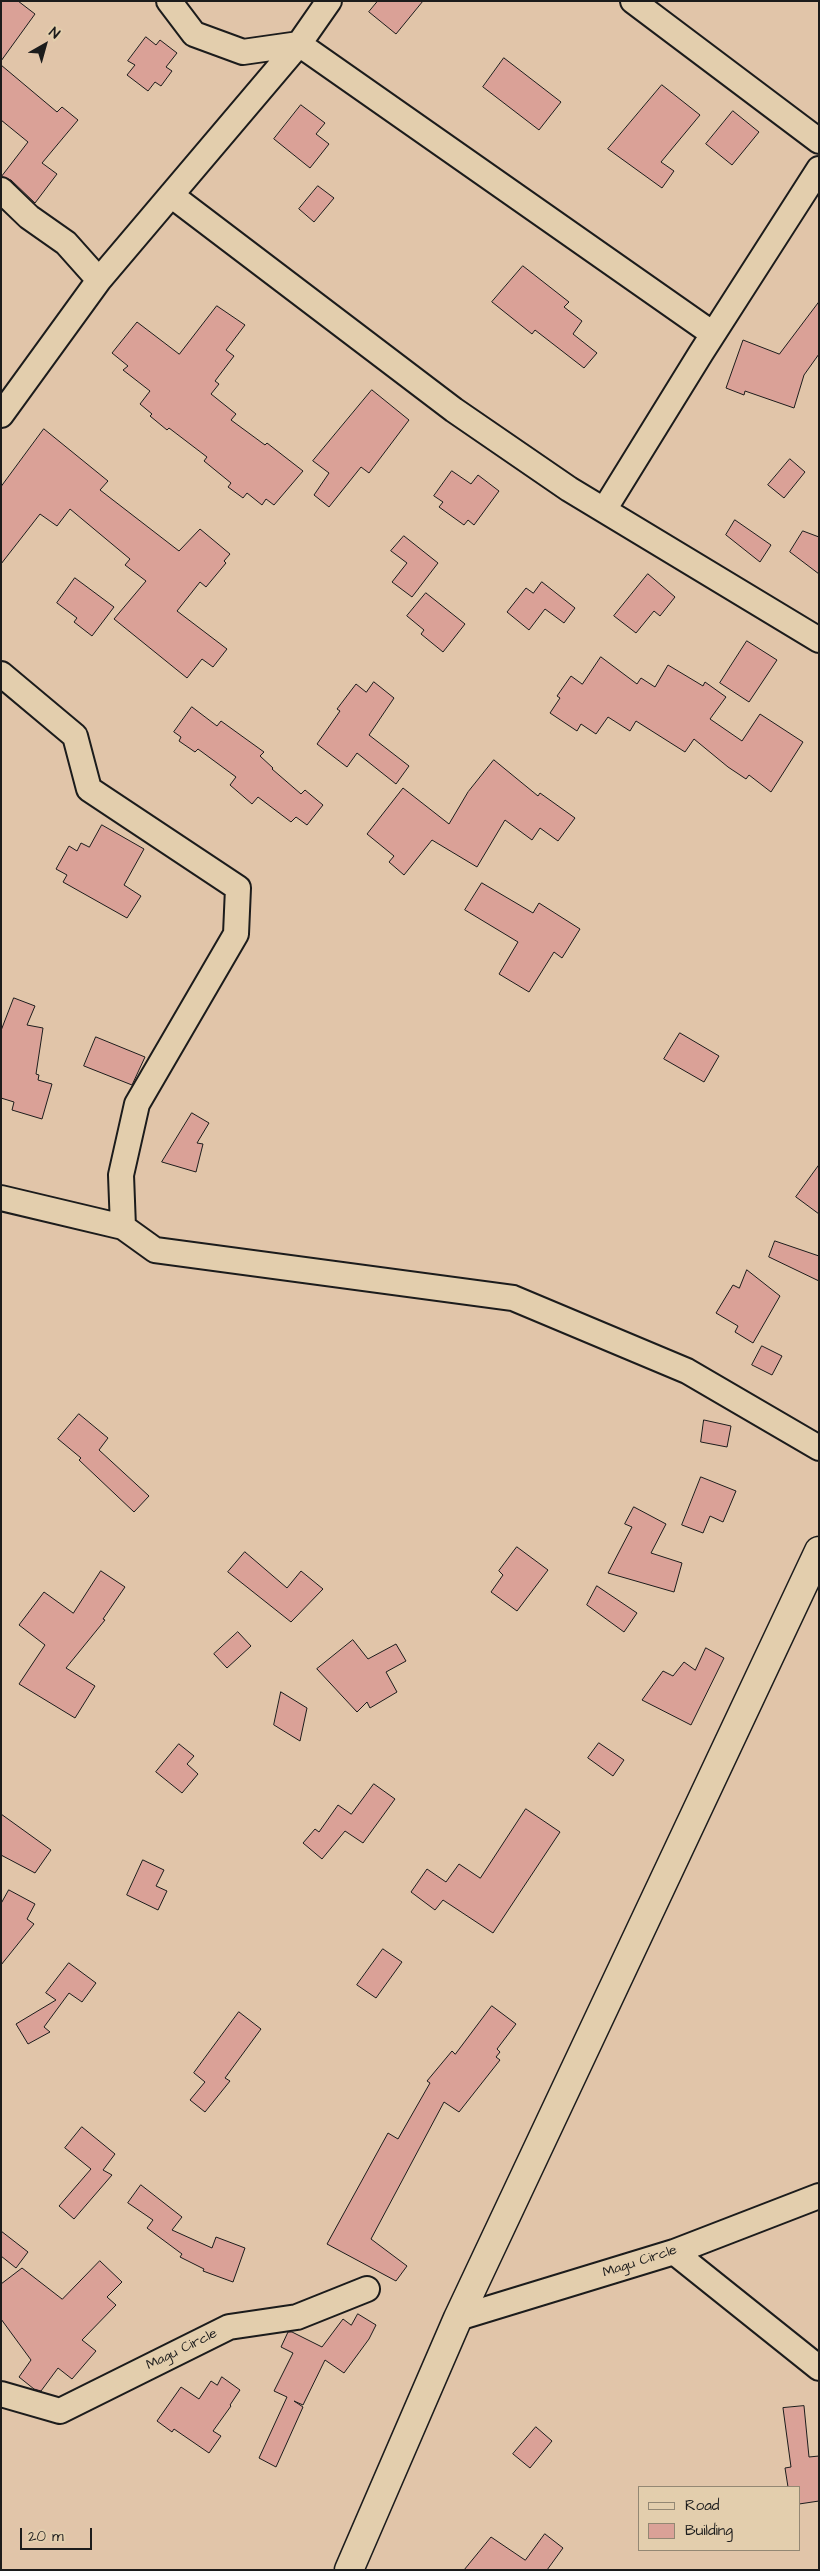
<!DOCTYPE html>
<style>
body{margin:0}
#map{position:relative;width:820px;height:2571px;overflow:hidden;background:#e1c5a9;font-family:"Architects Daughter",sans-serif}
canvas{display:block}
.frame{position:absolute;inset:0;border:2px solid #1c1c1c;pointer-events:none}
.legend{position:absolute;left:638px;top:2486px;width:162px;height:65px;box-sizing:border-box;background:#e3cead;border:1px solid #938773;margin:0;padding:6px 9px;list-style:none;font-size:15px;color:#1c1c1c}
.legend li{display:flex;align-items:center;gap:10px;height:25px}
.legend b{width:25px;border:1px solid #938773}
.north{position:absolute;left:20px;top:20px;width:50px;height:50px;-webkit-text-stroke:4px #e3cead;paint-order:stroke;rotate:38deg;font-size:14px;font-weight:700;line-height:20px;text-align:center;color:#1c1c1c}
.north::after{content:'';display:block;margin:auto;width:18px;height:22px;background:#1c1c1c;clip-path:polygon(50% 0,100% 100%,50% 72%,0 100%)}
.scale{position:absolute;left:20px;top:2528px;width:72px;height:22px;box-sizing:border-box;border:2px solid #1c1c1c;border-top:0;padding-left:6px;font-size:15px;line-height:18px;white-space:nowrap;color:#1c1c1c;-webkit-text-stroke:4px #e3cead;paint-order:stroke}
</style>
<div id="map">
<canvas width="820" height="2571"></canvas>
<div class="frame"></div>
<ul class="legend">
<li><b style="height:6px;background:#e3cead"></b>Road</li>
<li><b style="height:14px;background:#daa197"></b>Building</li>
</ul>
<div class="north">N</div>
<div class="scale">20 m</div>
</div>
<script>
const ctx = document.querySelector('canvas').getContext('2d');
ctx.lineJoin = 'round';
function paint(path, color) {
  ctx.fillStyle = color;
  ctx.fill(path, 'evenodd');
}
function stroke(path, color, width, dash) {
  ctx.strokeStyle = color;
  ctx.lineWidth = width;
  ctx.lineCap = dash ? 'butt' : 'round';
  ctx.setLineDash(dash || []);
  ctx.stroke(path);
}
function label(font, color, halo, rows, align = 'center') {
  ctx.font = font + ' "Architects Daughter",sans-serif';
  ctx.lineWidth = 4.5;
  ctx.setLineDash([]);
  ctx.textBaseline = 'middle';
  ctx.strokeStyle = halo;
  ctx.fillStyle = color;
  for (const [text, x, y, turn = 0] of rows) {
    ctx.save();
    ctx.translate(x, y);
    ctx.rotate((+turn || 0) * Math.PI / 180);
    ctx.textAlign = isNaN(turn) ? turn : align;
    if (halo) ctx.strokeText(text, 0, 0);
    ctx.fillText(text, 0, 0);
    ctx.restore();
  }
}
const building = new Path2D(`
 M1,1h17l17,13 -34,47z
 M378,1h45l-27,33 -27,-22z
 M146,37l10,8 4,-5 17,13 -11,14 6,4 -11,15 -6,-4 -7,9 -21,-16 8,-10 -7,-4z
 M504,58l57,44 -22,28 -56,-43z
 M1,65l56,47 5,-5 16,13 -36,43 15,11 -22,29 -24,-23 -10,-3 27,-35 -27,-22z
 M662,85l38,30 -39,47 13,9 -12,17 -54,-39z
 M301,105l24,18 -9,11 13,10 -19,24 -36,-29z
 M733,111l26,21 -27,33 -26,-21z
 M318,186l16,12 -20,24 -15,-13z
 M523,266l46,36 -5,5 18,14 -9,13 24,19 -13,15 -49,-38 -3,4 -40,-32z
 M819,302v52l-15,21 -10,33 -49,-17 -1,4 -18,-7 17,-48 36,14z
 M217,306l28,19 -19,25 8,6 -19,25 4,3 -8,10 25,20 -5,6 34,25 2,-2 36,28 -29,34 -8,-6 -4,6 -15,-12 -4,5 -15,-11 3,-4 -27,-22 3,-4 -38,-29 -2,2 -17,-14 2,-2 -12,-10 10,-13 -27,-21 5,-4 -16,-13 25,-31 42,32z
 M372,390l37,30 -40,53 -8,-6 -32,40 -15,-12 15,-22 -16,-12z
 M44,429l64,52 -8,9 79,61 21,-22 30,25 -6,7 2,2 -20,24 -6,-5 -23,29 50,38 -14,18 -11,-8 -15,19 -73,-59 32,-38 -21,-16 5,-6 -60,-50 -13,17 -17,-12 -39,50v-77z
 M790,459l15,13 -21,26 -16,-13z
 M452,471l19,13 7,-9 21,16 -25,34 -6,-5 -4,5 -25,-18 4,-5 -9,-6z
 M735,520l36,25 -11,17 -34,-27z
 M803,531l16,6v37l-29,-22z
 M404,536l34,27 -26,34 -20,-15 15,-19 -16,-12z
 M648,574l27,23 -15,19 -6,-5 -18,22 -22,-17z
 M75,578l39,29 -22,29 -18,-14 3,-4 -20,-15z
 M542,582l33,26 -11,15 -19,-14 -16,21 -22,-18 19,-24 7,5z
 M426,593l39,31 -22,28 -22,-18 3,-4 -17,-14z
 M747,641l30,19 -28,42 -29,-19z
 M601,657l36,27 4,-6 14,9 13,-22 35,21 2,-4 21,15 -16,22 32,22 18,-27 43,28 -32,50 -22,-17 -3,4 -18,-12 -34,-28 -9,13 -49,-31 -6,10 -22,-14 -12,17 -15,-10 -4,7 -27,-18 10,-15 -3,-2 14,-20 11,8z
 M374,682l20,16 -25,37 40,31 -13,18 -39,-31 -10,14 -30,-23 23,-33 -3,-2 19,-25 10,8z
 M192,707l25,19 4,-5 43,31 -4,4 13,12 -1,1 29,25 4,-4 18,15 -16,20 -11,-8 -5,5 -33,-25 -6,7 -22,-19 6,-8 -38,-28 -3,3 -16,-11 2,-4 -7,-5z
 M494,760l44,36 2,-3 35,25 -17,23 -18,-13 -8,12 -27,-20 -28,47 -45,-27 -28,35 -15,-13 5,-6 -27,-22 36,-46 46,36 19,-32z
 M102,825l42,24 -20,36 17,11 -14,22 -64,-36 4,-7 -11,-6 13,-23 8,5 4,-8 8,4z
 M482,883l51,30 6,-10 41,26 -18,29 -8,-6 -25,40 -30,-18 19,-32 -53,-32z
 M14,998l21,8 -8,19 16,3 -7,46 3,1 -1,5 14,4 -10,35 -30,-9 2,-8 -13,-4v-67z
 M680,1033l39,23 -15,26 -40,-23z
 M96,1037l49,20 -13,28 -48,-19z
 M192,1113l17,10 -12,20 6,1 -7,28 -34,-10z
 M819,1165v49l-23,-17z
 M775,1241l44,15v25l-50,-24z
 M747,1270l33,26 -27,47 -18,-11 3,-6 -22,-13 17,-28 6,3z
 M762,1346l20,10 -10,19 -20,-10z
 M79,1414l29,24 -9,12 50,46 -15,16 -55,-52 2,-2 -23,-19z
 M704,1420l27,6 -4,21 -26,-5z
 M701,1477l35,14 -13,31 -13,-6 -7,17 -21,-8z
 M634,1507l32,17 -15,29 31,10 -8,29 -66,-19 24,-46 -7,-3z
 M517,1547l31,23 -31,41 -26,-19 12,-17 -4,-4z
 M245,1552l42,36 14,-17 22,18 -32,33 -63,-50z
 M101,1571l24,16 -22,32 2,1 -39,48 29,18 -20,32 -56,-34 26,-39 -26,-20 25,-33 29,21z
 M597,1586l40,27 -13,19 -37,-27z
 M238,1632l13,14 -24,22 -13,-14z
 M353,1640l15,19 28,-15 10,17 -20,11 11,20 -27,16 -3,-6 -10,10 -40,-43z
 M706,1648l18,10 -33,67 -49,-25 21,-29 10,5 11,-14 11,8z
 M281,1692l26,16 -7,33 -26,-16z
 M599,1743l25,17 -11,16 -25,-18z
 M179,1744l15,12 -7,8 11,10 -16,19 -26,-21z
 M374,1784l21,15 -32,44 -18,-12 -23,28 -19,-16 12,-14 4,3 19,-27 13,9z
 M526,1809l34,23 -67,101 -50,-33 -8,10 -24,-18 16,-23 19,13 13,-18 21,14z
 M1,1814l50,36 -16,23 -34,-18z
 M143,1860l21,10 -8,16 11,5 -9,19 -31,-15z
 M9,1890l26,14 -8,15 7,5 -33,41v-61z
 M383,1949l19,13 -26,36 -19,-13z
 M69,1963l27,20 -14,19 -13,-9 -25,34 6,5 -22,12 -12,-20 40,-24 -10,-7z
 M492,2006l24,18 -19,25 3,3 -4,5 4,3 -41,52 -15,-10 -73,137 36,27 -11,15 -69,-37 61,-111 10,6 32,-56 -3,-2 25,-30 3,3z
 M239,2012l22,17 -36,49 5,3 -25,31 -15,-12 15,-18 -11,-9z
 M82,2127l33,27 -12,16 9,5 -38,44 -15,-13 32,-37 -26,-21z
 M141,2185l41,32 -10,13 40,18 4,-11 29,11 -12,34 -30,-11 1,-2 -24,-12 2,-3 -35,-26 6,-8 -25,-17z
 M1,2231l27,21 -12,16 -15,-12z
 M100,2261l22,21 -15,15 9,8 -34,35 14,11 -24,28 -14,-11 -17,23 -7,-2 -15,-12 12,-17 -30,-41v-35l21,-16 40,31z
 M358,2314l18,11 -7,14 -25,34 -19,-13 -22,45 -9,-4 9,6 -27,60 -17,-9 28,-61 -13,-6 19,-38 -12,-6 7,-15h4l30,15 21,-28 8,6z
 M222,2377l18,13 -10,15 1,1 -18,25 8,5 -12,17 -35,-24 -2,3 -15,-11 24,-34 18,12 12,-18 6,4z
 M804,2406l5,51 10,-1v45l-20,3v-17h-11l-3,-19 6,-1 -8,-59z
 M536,2427l16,14 -22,27 -17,-14z
 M545,2534l18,14 -16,22h-83l27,-33 34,23z`);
paint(building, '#daa197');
stroke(building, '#1c1c1c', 1);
const minor = new Path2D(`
 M169,1l25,33 49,18 56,-8 414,290
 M633,1l186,140
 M1,190l28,27 37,26 33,37
 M171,195l283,215 115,79 250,151
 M1,415l98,-135 200,-236 30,-43
 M604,510l97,-157 118,-184
 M1,674l74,62 14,53 149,99 -2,46 -99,170 -16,71 2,52
 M1,1198l122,29 32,23 358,48 174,73 132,77
 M674,2252l145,116
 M458,2318l216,-66 145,-56
 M1,2394l59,17 169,-84 68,-10 70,-28`);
const secondary = new Path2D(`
 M349,2570l109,-252 361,-767`);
stroke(minor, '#1c1c1c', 28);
stroke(secondary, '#1c1c1c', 31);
stroke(minor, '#e3cead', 24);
stroke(secondary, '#e3cead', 28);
label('14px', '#1c1c1c', '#e3cead', [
 ["Magu Circle",640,2262,-18],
 ["Magu Circle",182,2350,-26]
]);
</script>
